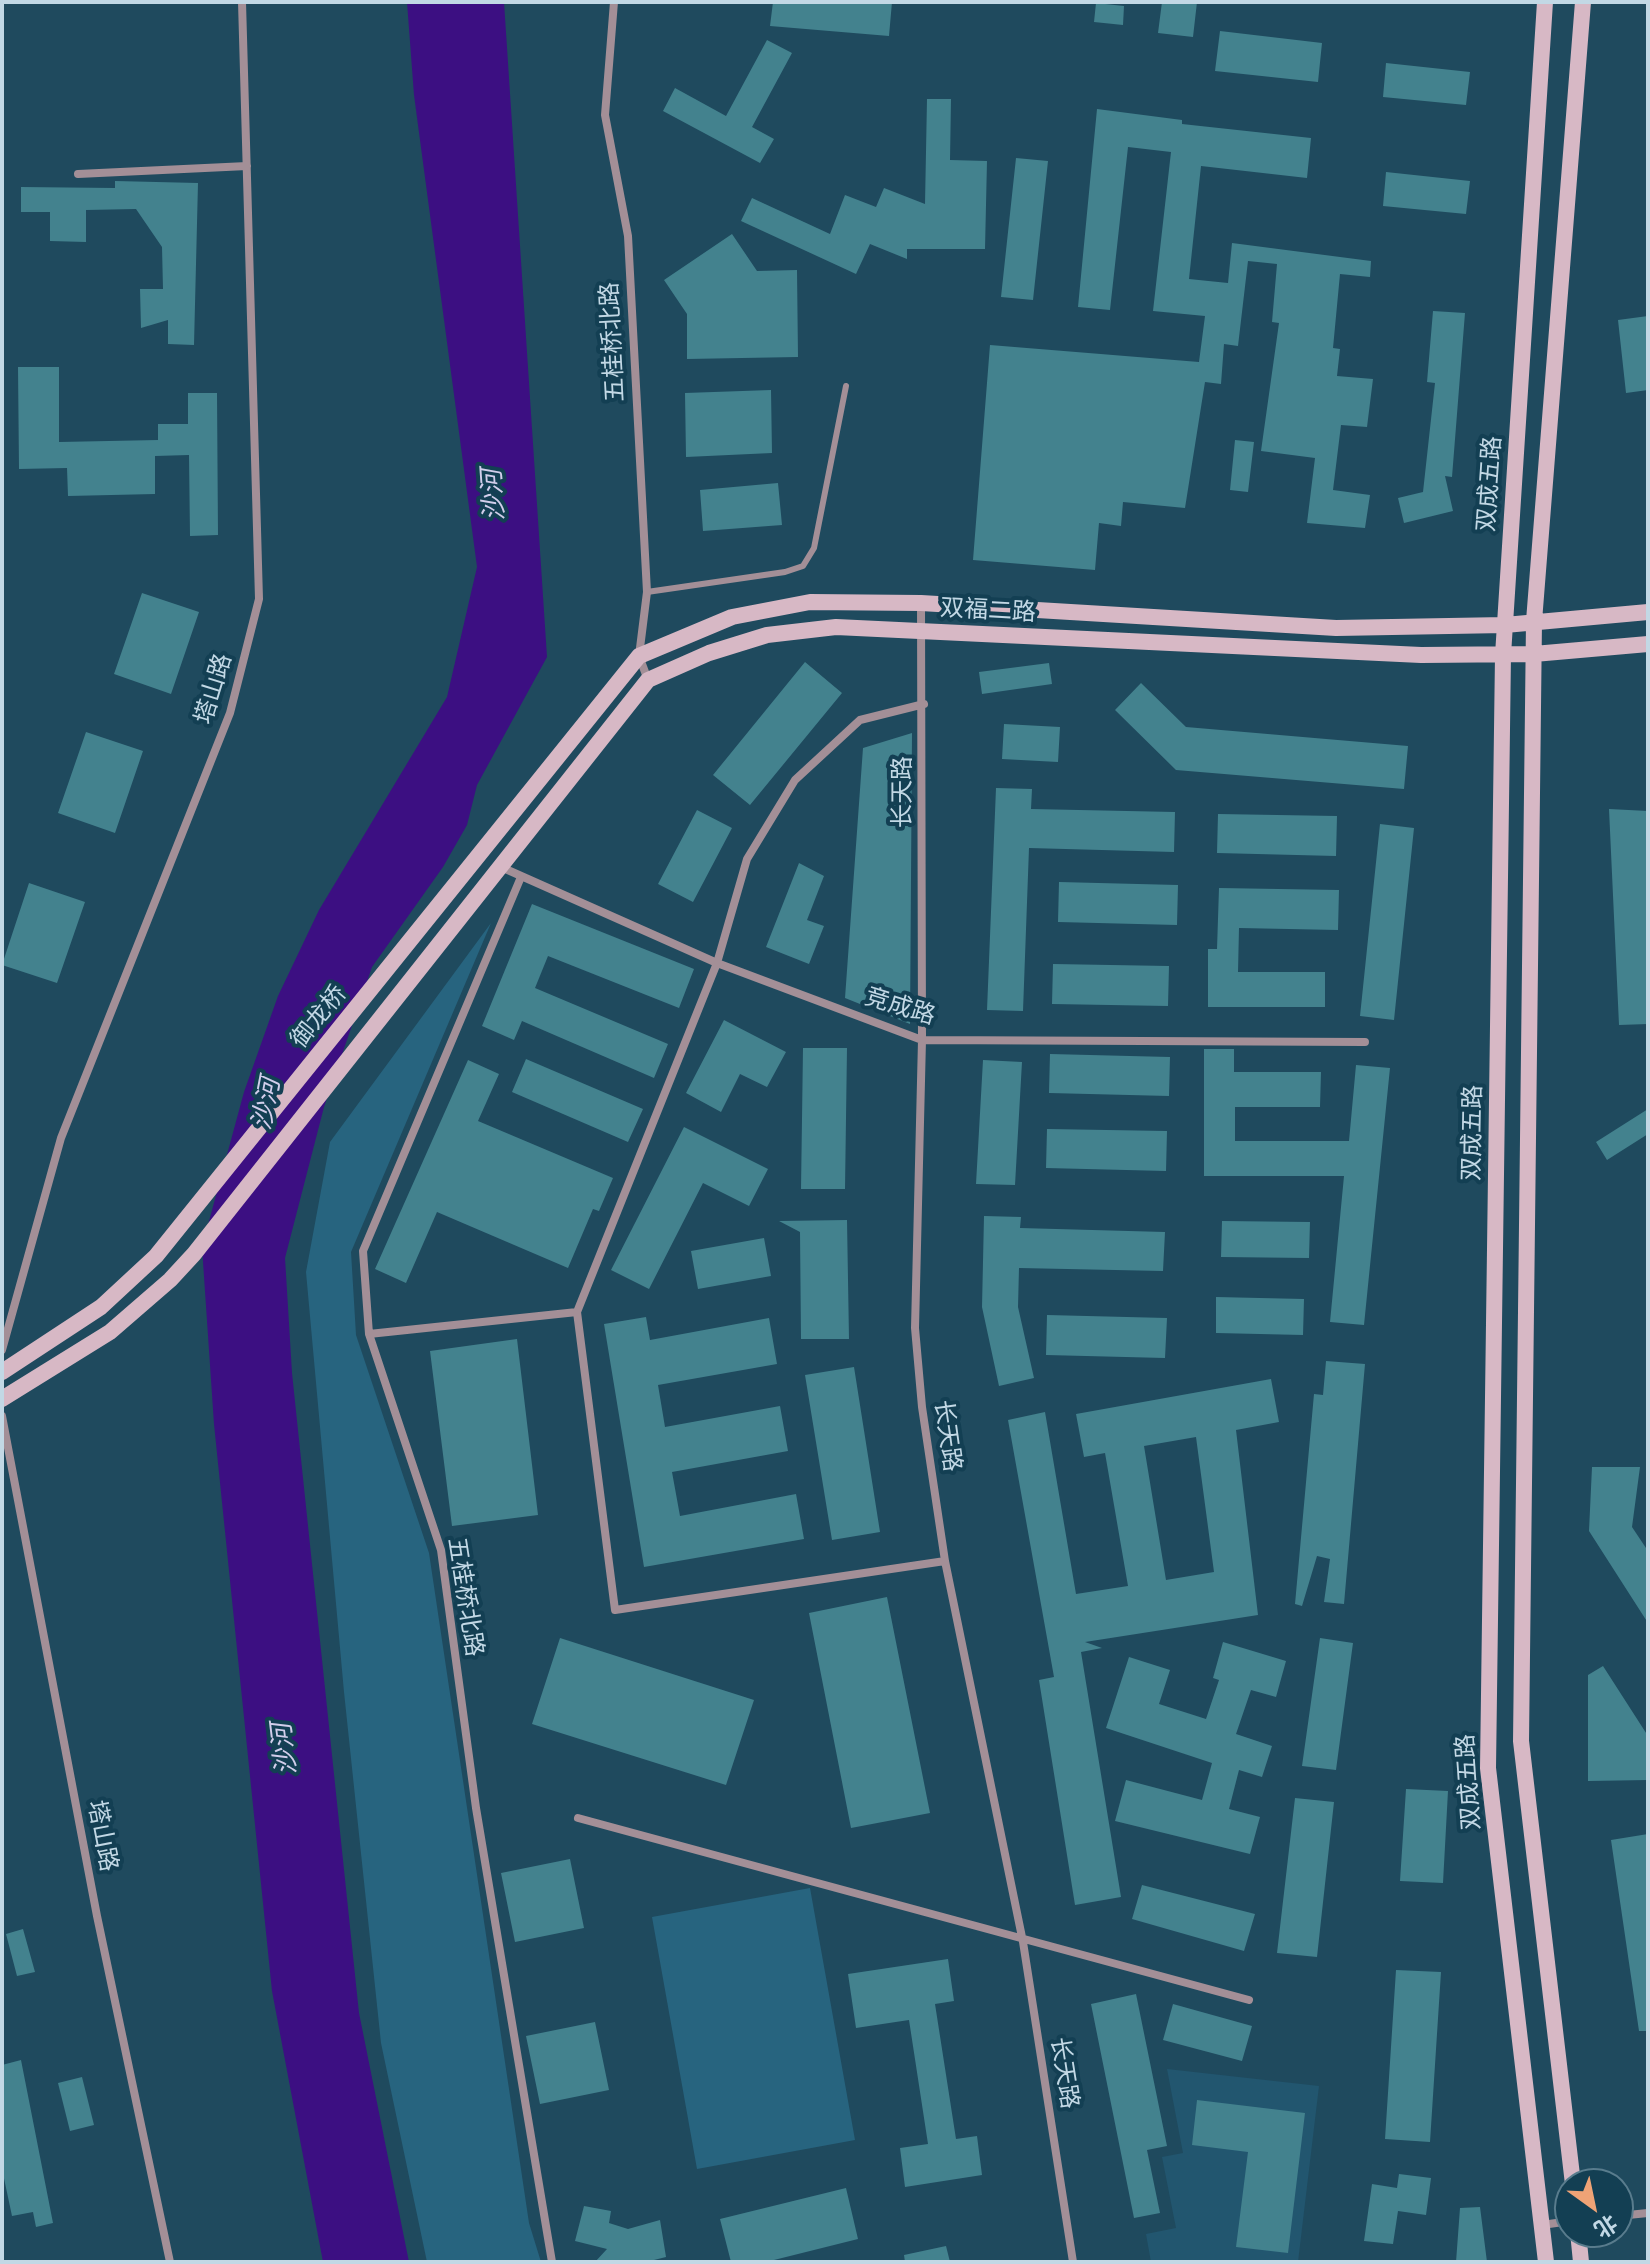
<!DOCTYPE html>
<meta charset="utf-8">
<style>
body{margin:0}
#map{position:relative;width:1650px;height:2264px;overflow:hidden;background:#1f4a5e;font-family:Lora,"Noto Sans SC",serif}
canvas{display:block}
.frame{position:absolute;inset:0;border:4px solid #c2d8e5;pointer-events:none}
.north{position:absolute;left:1554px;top:2168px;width:80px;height:80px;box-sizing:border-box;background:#133f53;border:2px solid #597c8d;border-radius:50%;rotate:147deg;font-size:22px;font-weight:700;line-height:32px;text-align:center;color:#c2d8e5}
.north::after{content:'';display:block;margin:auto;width:28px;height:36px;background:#efa376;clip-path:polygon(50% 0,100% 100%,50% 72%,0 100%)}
</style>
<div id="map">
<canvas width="1650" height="2264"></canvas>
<div class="frame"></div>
<div class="north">北</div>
</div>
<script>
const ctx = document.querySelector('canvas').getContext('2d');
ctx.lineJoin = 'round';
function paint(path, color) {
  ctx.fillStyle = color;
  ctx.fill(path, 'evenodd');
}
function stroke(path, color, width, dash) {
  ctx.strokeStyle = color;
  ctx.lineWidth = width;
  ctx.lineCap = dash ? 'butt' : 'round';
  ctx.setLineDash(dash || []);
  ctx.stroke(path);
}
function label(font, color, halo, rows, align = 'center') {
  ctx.font = font + ' Lora,"Noto Sans SC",serif';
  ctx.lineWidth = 8;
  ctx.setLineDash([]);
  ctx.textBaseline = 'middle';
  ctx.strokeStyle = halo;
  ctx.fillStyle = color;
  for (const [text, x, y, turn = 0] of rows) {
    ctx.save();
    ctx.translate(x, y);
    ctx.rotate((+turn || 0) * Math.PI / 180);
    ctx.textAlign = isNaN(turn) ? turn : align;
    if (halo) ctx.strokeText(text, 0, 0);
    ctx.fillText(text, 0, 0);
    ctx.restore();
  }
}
paint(new Path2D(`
 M1167,2069l152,17 -21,176h-147l-5,-28 30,-6 -14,-71 21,-4z`), '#22566f');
paint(new Path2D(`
 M491,923l-140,329 5,83 73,218 100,670 12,39h-114l-46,-219 -37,-351 -38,-420 24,-130z
 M810,1888l45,252 -158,29 -45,-252z`), '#27647f');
paint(new Path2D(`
 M407,2h97l43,655 -70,128 -10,40 -24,42 -71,100 -48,140 -39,151 7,115 67,640 50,249h-86l-51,-271 -58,-567 -12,-177 42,-155 34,-96 41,-86 128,-213 30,-130 -63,-472z`), '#3c0f82');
paint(new Path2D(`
 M773,2h119l-3,34 -119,-10z
 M1162,2h35l-4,35 -35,-4z
 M1096,3l28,3 -1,19 -29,-3z
 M1220,31l102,12 -4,39 -103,-11z
 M767,40l25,13 -40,74 22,12 -14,24 -97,-52 12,-23 51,28z
 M1386,63l84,9 -4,33 -83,-8z
 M927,99h24l-1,61 37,1 -2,88h-78v10l-37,-15 -14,30 -115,-53 11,-23 78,36 15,-39 31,12 8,-19 41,16z
 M1097,109l85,11v4l129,14 -4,40 -106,-12 -12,113 39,4 4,-40 139,18 -1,16 -30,-3 -7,74 7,1 -3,27 36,3 -6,48 -26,-2 -8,65 37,5 -5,33 -58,-5 8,-65 -54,-7 18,-128 -7,-1 5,-58 -29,-3 -10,85 -14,-2 -3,40 -16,-2 -20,126 -62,-6 -2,24 -22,-3 -4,47 -122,-10 17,-215 209,17 6,-46 -52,-5 18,-159 -43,-5 -18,163 -32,-3z
 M1016,158l32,3 -15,139 -32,-3z
 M1386,172l84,9 -4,33 -83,-8z
 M115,181l83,2 -4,162 -26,-1v-24l-27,8 -1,-39h23l-1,-42 -26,-38 -50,1v32l-36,-1v-29h-29v-25l94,1z
 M732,234l25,37 40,-1 1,87 -111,2v-45l-23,-34z
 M1433,311l32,2 -13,164 -7,-1 8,35 -49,12 -6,-25 25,-6 12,-109 -8,-1z
 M1648,316v74l-22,3 -8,-73z
 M18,367h41v75l99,-2v-16h30v-31h29l1,142 -28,1 -1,-81 -34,1v38l-87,2 -1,-28 -48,1z
 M771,390l1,63 -86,4 -1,-64z
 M1235,440l19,2 -6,50 -18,-2z
 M778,483l4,42 -79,6 -3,-41z
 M142,593l57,19 -28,82 -57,-20z
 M805,662l37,31 -92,112 -37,-30z
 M1049,663l3,21 -70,10 -3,-22z
 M1141,683l45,44 222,19 -4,43 -228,-19 -61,-60z
 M1004,724l56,3 -2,35 -56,-3z
 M86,732l57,19 -28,82 -57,-20z
 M912,733l-2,291 -65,-26 18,-250z
 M996,788l36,1 -1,20 144,3 -1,40 -145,-4 -6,163 -36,-1z
 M1609,809l39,2v213l-29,1z
 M697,810l35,18 -39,74 -35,-18z
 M1218,814l119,2 -1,40 -119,-3z
 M1380,824l34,4 -20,192 -34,-4z
 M799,863l25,13 -17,44 17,6 -15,38 -43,-17z
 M1059,882l119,3 -1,40 -119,-3z
 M29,883l56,19 -28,81 -55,-18z
 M1219,888l120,2 -1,40 -99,-2 -1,44h87v35h-117v-58h9z
 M532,904l162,65 -15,39 -131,-52 -13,32 133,56 -14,34 -132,-57 -8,19 -32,-14z
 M1053,964l116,2 -1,40 -116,-2z
 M724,1020l62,32 -19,35 -27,-13 -19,38 -35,-19z
 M803,1048h44l-2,141h-44z
 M1204,1049h30v23h87l-1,35h-85v34h114l7,-76 34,3 -26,257 -34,-3 14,-146h-140z
 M1050,1054l120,3 -1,39 -120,-3z
 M526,1059l117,50 -15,33 -116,-50z
 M468,1060l31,14 -21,47 135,57 -14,33 -6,-2 -25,59 -131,-56 -31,71 -31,-14z
 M983,1060l39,2 -7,123 -39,-1z
 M1648,1109v25l-41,26 -11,-18z
 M684,1127l84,42 -19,37 -46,-23 -54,106 -38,-19z
 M1047,1129l120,2 -1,40 -120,-3z
 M984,1216l37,1 -1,11 145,4 -2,39 -144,-3 -1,39 16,71 -35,8 -17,-79z
 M847,1220l2,119h-48l-1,-107 -21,-11z
 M1222,1221l88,1 -1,36 -88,-1z
 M764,1238l7,38 -73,13 -7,-38z
 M1216,1297l88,2 -1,36 -87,-2z
 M1047,1315l120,3 -2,40 -119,-3z
 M646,1317l4,23 119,-22 8,46 -119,21 7,42 115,-21 8,45 -116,21 8,44 116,-22 8,45 -160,28 -40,-243z
 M517,1339l21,176 -86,11 -22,-175z
 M1326,1361l39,3 -21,240 -20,-2 6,-43 -13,-3 -15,50 -7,-2 19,-210 9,1z
 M854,1367l26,165 -48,8 -27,-165z
 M1271,1379l8,43 -43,8 22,185 -173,27 17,6 -21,4 40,245 -46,8 -36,-225 15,-3 -46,-257 37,-8 31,182 52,-8 -23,-133 -21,4 -8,-43zM1196,1437l18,135 -48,8 -22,-134z
 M1592,1467h48l-8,60 16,24v72l-59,-92z
 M887,1597l43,216 -79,15 -42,-215z
 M560,1638l194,62 -28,85 -194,-61z
 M1320,1638l33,5 -17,127 -34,-4z
 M1223,1642l63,19 -10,36 -25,-7 -15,44 36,12 -10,31 -23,-7 -10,39 31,8 -10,37 -135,-33 11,-41 76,20 10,-37 -106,-35 23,-71 41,13 -11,34 47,15 13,-39 -6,-2z
 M1603,1666l45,70v44l-60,1v-106z
 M1406,1789l42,2 -5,92 -43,-2z
 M1295,1798l39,4 -17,155 -40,-4z
 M1648,1834v197h-9l-28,-191z
 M570,1859l14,69 -69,14 -14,-69z
 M1142,1885l113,29 -11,37 -112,-32z
 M23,1929l12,43 -18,4 -11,-42z
 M948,1959l6,42 -19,3 21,135 21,-3 5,39 -77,12 -5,-39 28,-4 -19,-124 -53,8 -8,-54z
 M1396,1970l45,2 -11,170 -45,-3z
 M1136,1994l31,152 -20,4 13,63 -26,5 -43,-214z
 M1173,2004l79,22 -10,35 -79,-21z
 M595,2022l14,68 -69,14 -14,-68z
 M21,2060l32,163 -17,4 -3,-15 -21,4 -10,-47v-104z
 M82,2077l12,48 -24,6 -12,-48z
 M1197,2100l108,13 -17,140 -52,-6 12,-95 -56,-7z
 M1399,2174l32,4 -5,37 -28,-4 -5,33 -29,-3 8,-57 25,4z
 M846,2188l12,51 -92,23h-35l-11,-43z
 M584,2206l27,5 -2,12 19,6 32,-9 6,37 -20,5h-51l12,-13 -32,-8z
 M1480,2207l7,55h-31l4,-54z
 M946,2246l4,16h-45l-1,-7z`), '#43828e');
stroke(new Path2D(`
 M647,592l138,-20 18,-6 11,-18 32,-162`), '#a38f97', 6);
stroke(new Path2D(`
 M614,2l-9,113 23,121 19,356 -8,64 9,24
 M78,174l169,-8
 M921,603l1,437 -7,288 7,79 23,154 78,381 50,320
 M924,704l-64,16 -65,60 -48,79 -30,104 -140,349 38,298 330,-49
 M501,867l216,96 205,77 443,2
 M521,877l-158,374 6,83 72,216 35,258 76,454
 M369,1334l208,-22
 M2,1350l59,-212 169,-425 29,-114 -17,-597
 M2,1416l95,500 73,346
 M578,1818l671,182
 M1618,2216l30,-3
 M1542,2225l28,-4`), '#a38f97', 8);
stroke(new Path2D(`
 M1545,2l-42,653 -15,1113 58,494
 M2,1372l99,-65 55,-51 483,-600 93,-39 78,-15 111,1 415,25 169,-3 143,-13
 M2,1399l108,-67 60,-52 24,-26 454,-574 61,-27 58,-18 69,-8 585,28 113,-1 114,-10
 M1573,2184l-52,-443 13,-1120 49,-619
 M1578,2232l3,30`), '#d7b8c5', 16);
label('24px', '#c2d8e5', '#133f53', [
 ["五桂桥北路",613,342,-93],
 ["双成五路",1490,484,-86],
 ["双福二路",988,611,3],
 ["塔山路",214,689,-73],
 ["长天路",903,792,-90],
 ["竞成路",900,1007,17],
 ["御龙桥",319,1017,-51],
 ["双成五路",1473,1133,-89],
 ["长天路",947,1436,82],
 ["五桂桥北路",465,1597,81],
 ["双成五路",1469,1782,-94],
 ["塔山路",102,1836,79],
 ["长天路",1064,2073,81]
]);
label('italic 26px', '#d2ceeb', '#133f53', [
 ["沙河",494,495,-94],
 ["沙河",267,1104,-79],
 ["沙河",285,1749,-97]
]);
</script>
